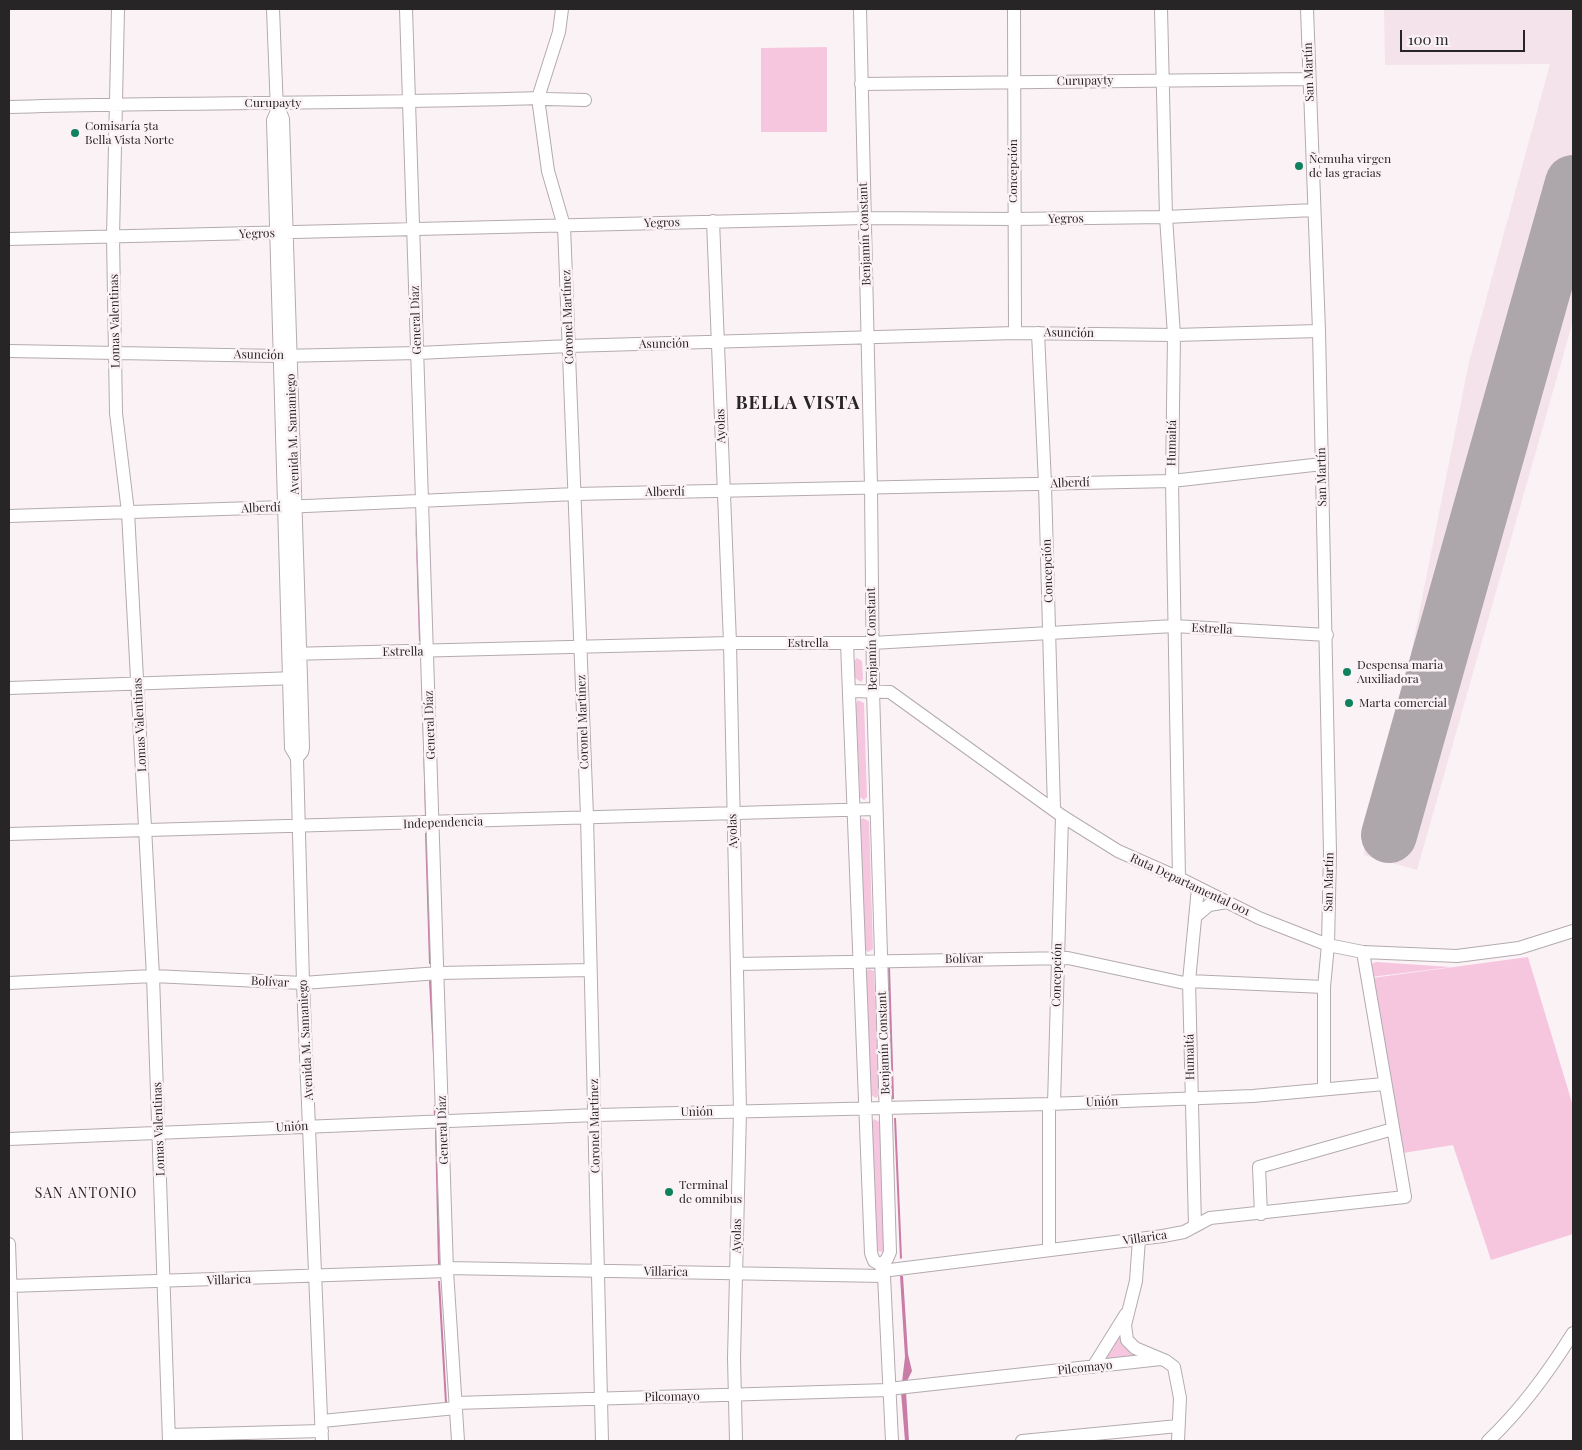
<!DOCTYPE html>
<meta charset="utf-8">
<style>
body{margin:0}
#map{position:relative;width:1582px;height:1450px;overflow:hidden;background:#fbf2f6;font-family:"Playfair Display",serif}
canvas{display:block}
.frame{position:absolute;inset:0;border:10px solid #282527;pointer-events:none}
.scale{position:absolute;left:1400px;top:30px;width:125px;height:22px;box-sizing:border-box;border:2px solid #282527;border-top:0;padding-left:6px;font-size:15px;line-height:18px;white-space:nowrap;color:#282527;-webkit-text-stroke:4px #fbf2f6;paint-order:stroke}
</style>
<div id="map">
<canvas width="1582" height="1450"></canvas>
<div class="frame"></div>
<div class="scale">100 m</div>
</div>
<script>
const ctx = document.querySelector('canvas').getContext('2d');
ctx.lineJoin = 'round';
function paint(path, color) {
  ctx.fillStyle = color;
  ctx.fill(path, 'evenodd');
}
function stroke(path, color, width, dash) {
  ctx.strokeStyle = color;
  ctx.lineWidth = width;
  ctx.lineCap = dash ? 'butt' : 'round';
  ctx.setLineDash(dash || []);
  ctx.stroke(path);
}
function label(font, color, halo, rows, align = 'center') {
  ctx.font = font + ' "Playfair Display",serif';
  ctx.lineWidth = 5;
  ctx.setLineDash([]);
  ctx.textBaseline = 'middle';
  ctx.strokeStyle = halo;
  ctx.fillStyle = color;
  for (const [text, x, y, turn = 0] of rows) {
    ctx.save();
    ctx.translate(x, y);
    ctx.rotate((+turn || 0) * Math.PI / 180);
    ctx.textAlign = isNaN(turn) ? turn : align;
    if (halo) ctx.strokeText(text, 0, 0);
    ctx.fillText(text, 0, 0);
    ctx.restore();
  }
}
paint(new Path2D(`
 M1384,9h189v312l-156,549 -53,-15 3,-31 36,-130 66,-332 81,-298 -165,1z`), '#f4e3eb');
paint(new Path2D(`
 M827,47v85h-66v-84z
 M857,658l5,3 1,18 -2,3 -6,-4 -1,-17z
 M858,700l6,3 3,94 -3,3 -4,-3 -4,-93z
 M863,818l6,3 4,128 -5,3 -3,-2 -5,-130z
 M1528,957l45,149v128l-82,26 -38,-115 -50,8 -31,-175z
 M1376,962l75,5 -80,10v-13z
 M869,969l5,2 5,124 -3,3 -5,-3 -5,-124z
 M874,1119l6,3 4,127 -2,3 -5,-1 -5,-129z
 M1122,1325l21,31 -41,6z`), '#f6c6df');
paint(new Path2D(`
 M415,512l6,129h-2z
 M421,663h2l4,155h-2z
 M425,833h2l4,131h-2z
 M888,967h2l4,132h-2z
 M431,980l5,129 -7,-128z
 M894,1118h2l6,140 -2,1z
 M435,1130h1l4,135h-2z
 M900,1276h3l5,78 4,17 -6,12 -4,-1 3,-25z
 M438,1281h2l7,122h-2z
 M906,1391l3,50h-4l-4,-49z`), '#c87ca6');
stroke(new Path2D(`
 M435,1106v12`), '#c87ca6', 2.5);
stroke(new Path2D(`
 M1389,835l184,-652`), '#ada6aa', 56);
const minor = new Path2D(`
 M118,9l-5,228 3,176 12,99 25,464 16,465
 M273,9l4,102 -4,9 18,628 6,10 6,225 19,458
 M406,9l41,1262 11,170
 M562,9l-3,23 -21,66 10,73 16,55 23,590 15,625
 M860,9l11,478 2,204 17,561 -3,7 -6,6
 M1014,9l1,324
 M1161,9l5,208 8,118 -2,146 7,397
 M1307,9l12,322 11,521 -2,93 -4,42v102
 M861,84l448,-5
 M546,99l39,1
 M9,107c176,-5 352,-3 529,-9
 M277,111l4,3 2,5 18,559 2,70 -1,4 -5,6
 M713,221l17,422 10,468 -6,247 2,83
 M9,239l856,-21 149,1 152,-2 148,-7
 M1038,333l7,151 9,325
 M9,351l271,5 138,-3 151,-7 446,-13 159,2 145,-4
 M9,516l275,-9 291,-13 597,-13 150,-17
 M847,643l24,610 3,8 7,4 3,11 8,165
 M289,654l441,-11h142l302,-17 153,9
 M9,688l287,-10
 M849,691l41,1 172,124 56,35 61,27 80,40 69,27 35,7 94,4 62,-8 54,-17
 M9,834c289,-7 578,-18 867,-25
 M1195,917l14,-12 18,-3
 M737,964l331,-6 121,26
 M1189,981l135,6
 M9,983l144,-7 150,7 136,-10 151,-3
 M1054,1104l8,-288
 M9,1139l587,-24 453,-11 204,-8 131,-12
 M1261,1214l-2,-47 134,-38
 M1195,1226l-6,-245 9,-93
 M1139,1239l-3,42 -11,44 2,15 8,8 31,13 8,6 6,31 -2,43
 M9,1244l7,197
 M1049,1250v-146
 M447,1268l437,8
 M882,1271l281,-35 21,-4 26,-14 195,-21 -42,-245
 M10,1286l437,-15
 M1093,1367l33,-53
 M888,1389l273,-30
 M455,1403l433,-13
 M322,1421l134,-13
 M169,1435l153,-4
 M1022,1441l156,-15
 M1488,1441c34,-32 60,-68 85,-108`);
stroke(minor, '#b3abaf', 14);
stroke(minor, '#fff', 12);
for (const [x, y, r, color] of [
 [75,133,5,"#0f815f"],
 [1299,166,5,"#0f815f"],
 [1347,672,5,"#0f815f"],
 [1349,703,5,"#0f815f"],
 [669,1192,5,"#0f815f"]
]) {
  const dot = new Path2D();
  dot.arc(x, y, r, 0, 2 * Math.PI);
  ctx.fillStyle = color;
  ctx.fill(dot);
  stroke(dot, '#fbf2f6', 2);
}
label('12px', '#282527', '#fbf2f6', [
 ["San Martín",1309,72,-92],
 ["Curupayty",1085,81,-1],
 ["Curupayty",273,103],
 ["Concepción",1013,171,-90],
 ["Yegros",1066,219,-1],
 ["Yegros",662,223,-2],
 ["Yegros",257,234,-2],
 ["Benjamín Constant",865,234,-92],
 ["Coronel Martínez",568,317,-92],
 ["General Díaz",416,320,-92],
 ["Lomas Valentinas",115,321,-91],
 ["Asunción",1069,333,1],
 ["Asunción",664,344,-1],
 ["Asunción",259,355,1],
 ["Ayolas",721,426,-92],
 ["Avenida M. Samaniego",293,434,-92],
 ["Humaitá",1172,443,-89],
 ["San Martín",1322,477,-91],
 ["Alberdí",1070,483,-2],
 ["Alberdí",665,492,-1],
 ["Alberdí",261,508,-2],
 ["Concepción",1048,571,-92],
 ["Estrella",1212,629,3],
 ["Benjamín Constant",872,639,-91],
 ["Estrella",808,643],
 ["Estrella",403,652,-1],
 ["Coronel Martínez",583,722,-92],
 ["Lomas Valentinas",140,725,-93],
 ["General Díaz",430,725,-92],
 ["Independencia",443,823,-2],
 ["Ayolas",733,831,-92],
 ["San Martín",1329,882,-89],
 ["Ruta Departamental 001",1190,885,25],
 ["Bolívar",964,959,-1],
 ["Concepción",1057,975,-89],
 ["Bolívar",270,982,3],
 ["Avenida M. Samaniego",306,1040,-93],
 ["Benjamín Constant",884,1043,-92],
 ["Humaitá",1190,1057,-91],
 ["Unión",1102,1102,-2],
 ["Unión",697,1112,-1],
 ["Coronel Martínez",595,1126,-91],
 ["Unión",292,1127,-3],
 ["Lomas Valentinas",159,1129,-92],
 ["General Díaz",443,1130,-92],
 ["Ayolas",737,1236,-89],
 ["Villarica",1145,1238,-8],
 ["Villarica",666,1272,1],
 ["Villarica",229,1280,-2],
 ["Pilcomayo",1085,1368,-6],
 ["Pilcomayo",672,1397,-1]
]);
label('12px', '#282527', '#fbf2f6', [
 ["Comisaría 5ta",85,126],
 ["Bella Vista Norte",85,140],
 ["Ñemuha virgen",1309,159],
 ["de las gracias",1309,173],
 ["Despensa maria",1357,665],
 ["Auxiliadora",1357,679],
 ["Marta comercial",1359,703],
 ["Terminal",679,1185],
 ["de omnibus",679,1199]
], 'left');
ctx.letterSpacing = '1px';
label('14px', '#282527', '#fbf2f6', [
 ["SAN ANTONIO",86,1194]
]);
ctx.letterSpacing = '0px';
ctx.letterSpacing = '1px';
label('bold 18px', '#282527', '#fbf2f6', [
 ["BELLA VISTA",798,403]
]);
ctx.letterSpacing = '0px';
</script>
